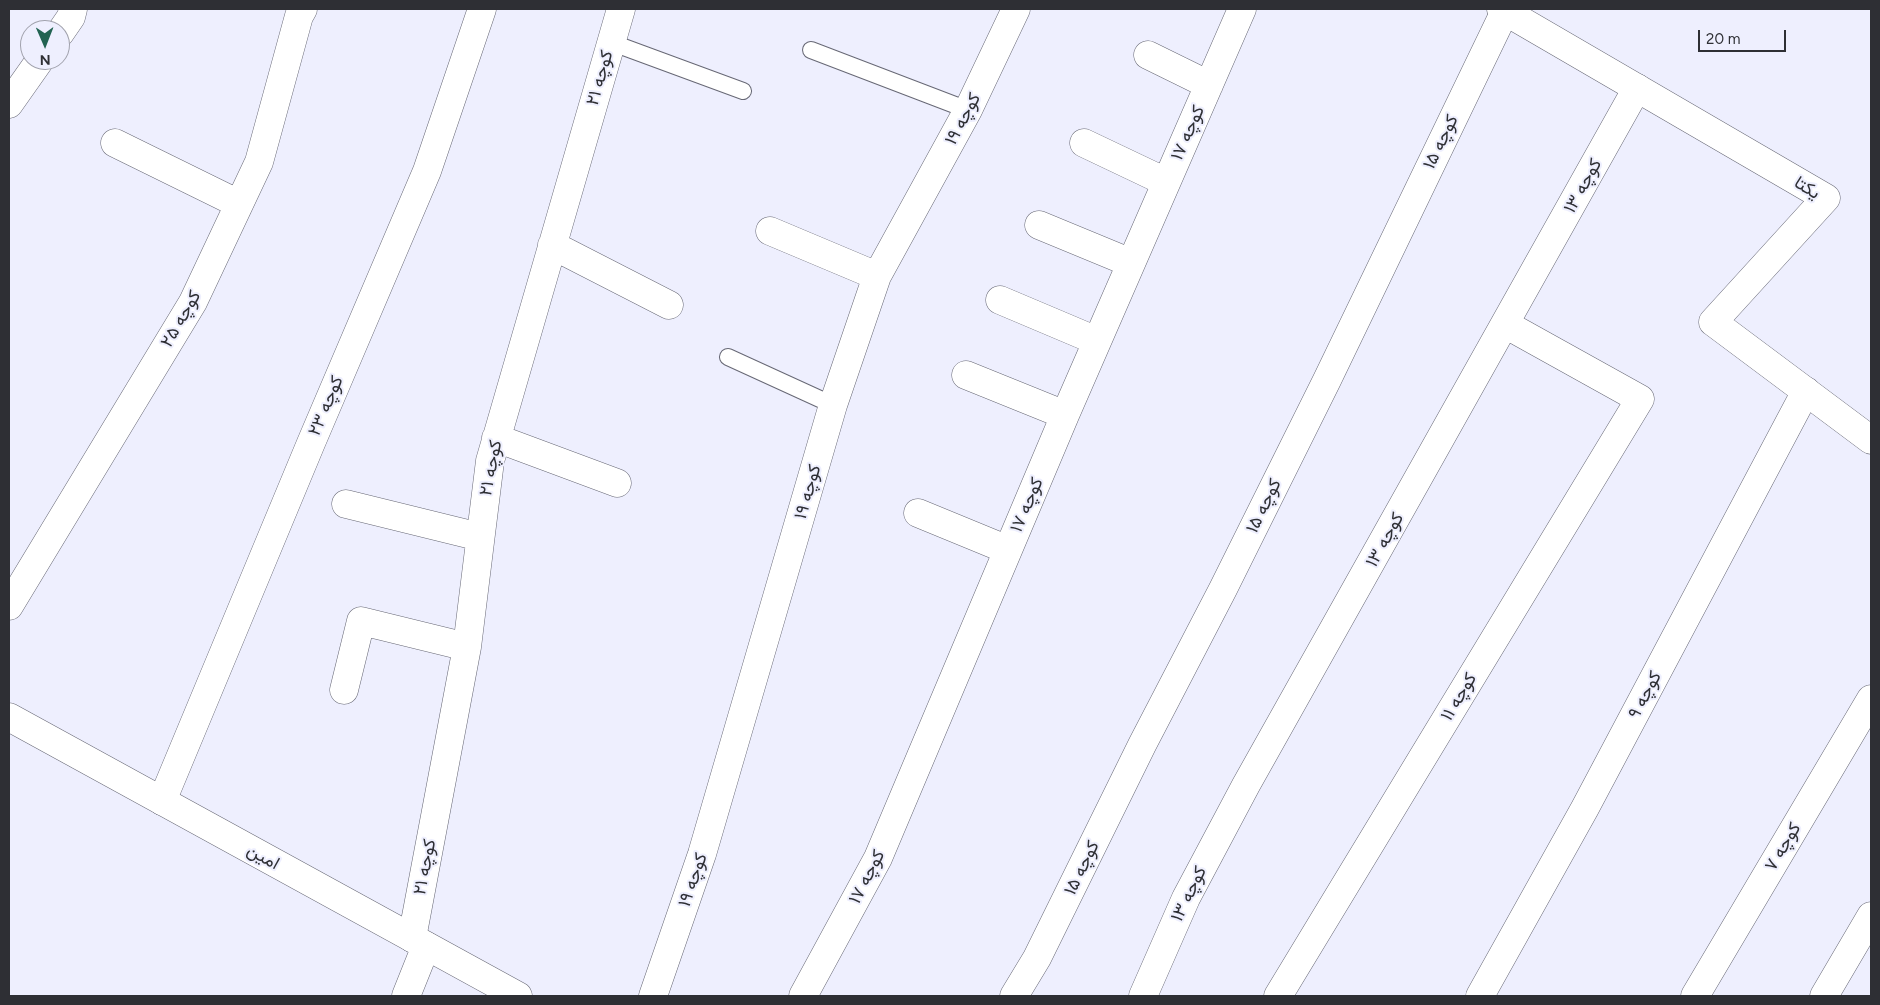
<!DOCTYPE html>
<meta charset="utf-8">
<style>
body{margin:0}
#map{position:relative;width:1880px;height:1005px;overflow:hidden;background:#eeeffe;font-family:Figtree,sans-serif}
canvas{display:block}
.frame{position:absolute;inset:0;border:10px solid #2e2f34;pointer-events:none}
.north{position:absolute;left:20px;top:20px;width:50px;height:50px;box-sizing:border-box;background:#eeeffe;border:1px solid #a1a2ad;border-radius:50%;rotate:179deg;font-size:14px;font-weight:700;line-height:20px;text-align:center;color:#2e2f34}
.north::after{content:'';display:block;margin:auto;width:18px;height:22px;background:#226352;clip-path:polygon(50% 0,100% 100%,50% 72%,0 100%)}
.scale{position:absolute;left:1698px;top:30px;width:88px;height:22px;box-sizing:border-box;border:2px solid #2e2f34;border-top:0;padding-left:6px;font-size:15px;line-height:18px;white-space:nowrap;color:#2e2f34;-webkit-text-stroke:4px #eeeffe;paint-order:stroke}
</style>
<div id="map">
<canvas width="1880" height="1005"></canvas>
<div class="frame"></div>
<div class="north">N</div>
<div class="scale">20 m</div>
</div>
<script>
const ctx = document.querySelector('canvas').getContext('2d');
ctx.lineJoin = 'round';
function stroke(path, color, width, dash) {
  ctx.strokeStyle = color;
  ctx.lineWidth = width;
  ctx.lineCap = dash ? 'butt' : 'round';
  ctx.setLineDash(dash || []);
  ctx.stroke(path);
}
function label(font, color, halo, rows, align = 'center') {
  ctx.font = font + ' Figtree,Vazirmatn,sans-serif';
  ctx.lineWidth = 4;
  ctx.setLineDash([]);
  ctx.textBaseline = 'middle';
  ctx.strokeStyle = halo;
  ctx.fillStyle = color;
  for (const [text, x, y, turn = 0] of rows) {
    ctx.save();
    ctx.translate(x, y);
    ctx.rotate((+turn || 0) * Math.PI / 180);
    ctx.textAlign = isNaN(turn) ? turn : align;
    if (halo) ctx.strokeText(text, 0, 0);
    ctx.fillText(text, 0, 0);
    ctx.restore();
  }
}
const service = new Path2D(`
 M610,42l133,49
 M811,50l157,60
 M728,357l105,48`);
const minor = new Path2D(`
 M60,33l11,-16 2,-8
 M1148,55l61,30
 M9,104l31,-44
 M115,143l124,61
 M1084,143l82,39
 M1039,225l92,38
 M770,231l107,45
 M552,245l117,60
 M1000,300l97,41
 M966,375l99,40
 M496,438l121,45
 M346,504l134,33
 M918,513l90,37
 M9,606l184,-304 66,-140 40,-146 4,-7
 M344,690l17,-69 106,26
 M162,801l149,-358 116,-272 55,-162
 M412,938l55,-291 23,-186 131,-452
 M406,996l20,-50
 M653,996l49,-142 131,-449 44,-129 91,-166 48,-101
 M803,996l75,-138 187,-443 177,-406
 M1014,996l23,-38 105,-213 81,-156 104,-209 178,-369
 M1143,996l43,-98 60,-113 391,-697
 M1278,996l362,-597 -135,-75
 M1480,996l105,-188 221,-417
 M1695,996l176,-297
 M1824,996l47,-80`);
const tertiary = new Path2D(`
 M1501,9l325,189 -113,124 158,118
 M9,717l509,279`);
stroke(service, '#676875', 18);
stroke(minor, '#676875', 29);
stroke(tertiary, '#676875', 29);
stroke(service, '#fff', 16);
stroke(minor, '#fff', 28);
stroke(tertiary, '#fff', 28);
label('18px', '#2e2f34', '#eeeffe', [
 ["کوچه ۲۱",600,78,-74],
 ["کوچه ۱۹",963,119,-62],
 ["کوچه ۱۷",1188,133,-66],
 ["کوچه ۱۵",1441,142,-64],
 ["کوچه ۱۳",1583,186,-61],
 ["یکتا",1807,188,32],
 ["کوچه ۲۵",181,319,-60],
 ["کوچه ۲۳",326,406,-67],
 ["کوچه ۲۱",491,468,-79],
 ["کوچه ۱۹",808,492,-74],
 ["کوچه ۱۷",1027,505,-67],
 ["کوچه ۱۵",1264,506,-64],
 ["کوچه ۱۳",1385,540,-61],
 ["کوچه ۹",1645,695,-62],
 ["کوچه ۱۱",1459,697,-59],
 ["کوچه ۷",1783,847,-59],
 ["امین",263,857,29],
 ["کوچه ۲۱",425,867,-79],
 ["کوچه ۱۵",1082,868,-64],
 ["کوچه ۱۷",867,877,-63],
 ["کوچه ۱۹",693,880,-71],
 ["کوچه ۱۳",1189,894,-64]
]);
</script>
